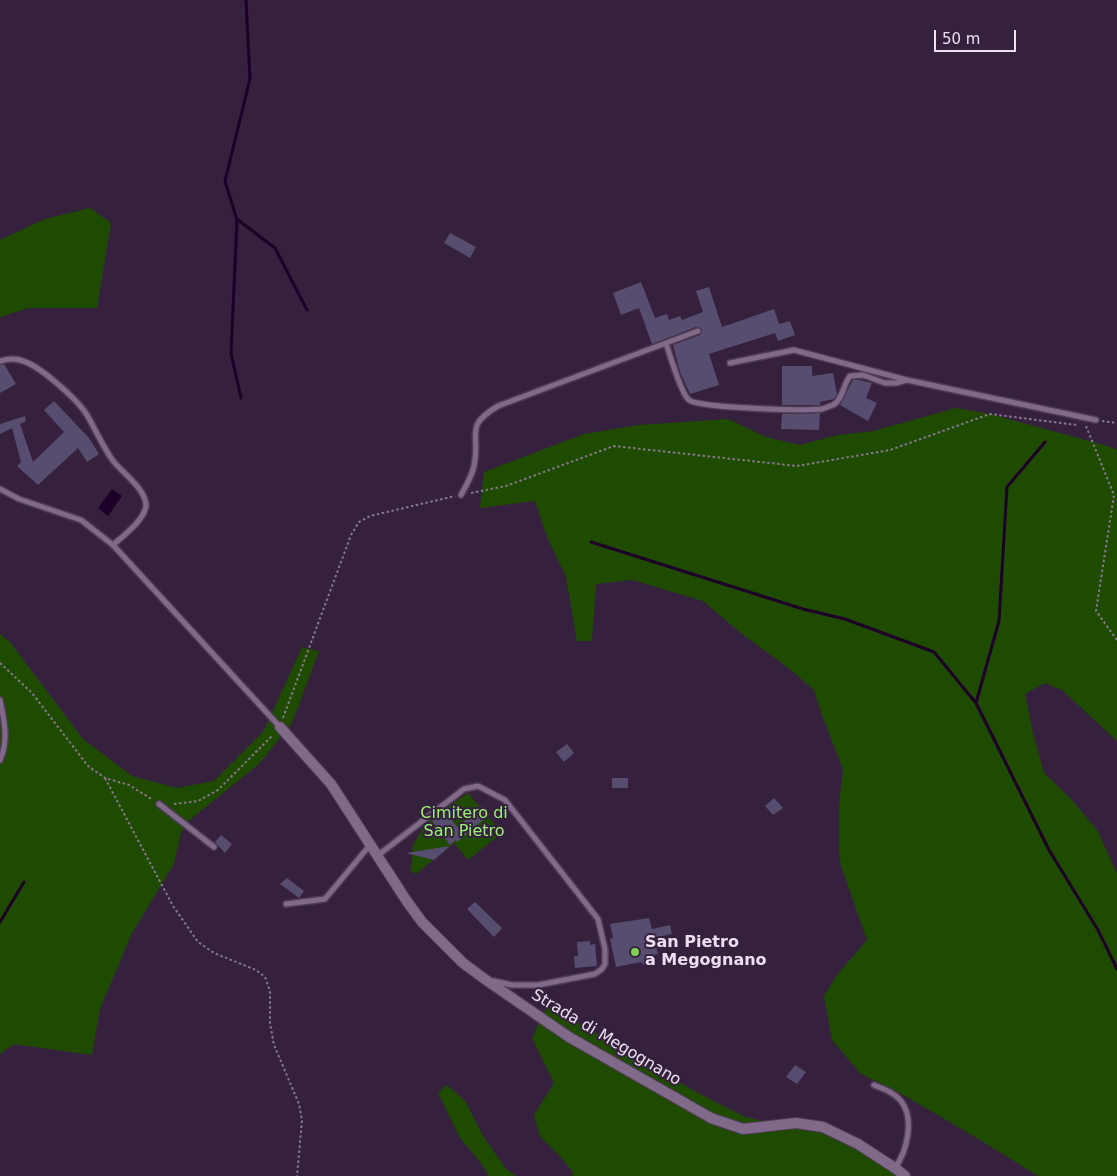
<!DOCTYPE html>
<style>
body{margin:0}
#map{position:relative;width:1117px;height:1176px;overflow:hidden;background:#35213d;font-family:"DejaVu Sans",sans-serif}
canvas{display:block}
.scale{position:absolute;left:934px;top:30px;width:82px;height:22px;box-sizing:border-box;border:2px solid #ecdff2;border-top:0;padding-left:6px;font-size:15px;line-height:18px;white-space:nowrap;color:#ecdff2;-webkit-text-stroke:4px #35213d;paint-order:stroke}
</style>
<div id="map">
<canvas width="1117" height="1176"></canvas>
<div class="scale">50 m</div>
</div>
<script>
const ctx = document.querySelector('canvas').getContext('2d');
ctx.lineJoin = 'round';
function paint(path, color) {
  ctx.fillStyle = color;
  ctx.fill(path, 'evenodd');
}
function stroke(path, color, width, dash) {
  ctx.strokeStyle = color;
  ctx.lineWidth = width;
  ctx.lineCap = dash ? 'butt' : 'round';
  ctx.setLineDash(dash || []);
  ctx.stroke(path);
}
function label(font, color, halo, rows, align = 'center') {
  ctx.font = font + ' "DejaVu Sans",sans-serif';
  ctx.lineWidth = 4;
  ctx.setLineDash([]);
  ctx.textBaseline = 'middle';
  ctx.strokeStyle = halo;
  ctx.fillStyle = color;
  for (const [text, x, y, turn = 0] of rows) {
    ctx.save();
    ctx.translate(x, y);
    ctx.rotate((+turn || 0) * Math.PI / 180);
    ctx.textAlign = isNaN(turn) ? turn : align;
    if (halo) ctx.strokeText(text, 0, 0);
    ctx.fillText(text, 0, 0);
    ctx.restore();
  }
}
paint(new Path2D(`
 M90,208l21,15 -14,85h-68l-29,9v-77l45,-21z
 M956,408l34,6 121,33 6,3v291l-55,-51 -17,-7 -20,11 8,39 11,40 27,26 26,31 20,43v303h-79l-61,-38 -77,-45 -40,-20 -28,-33 -8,-44 13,-21 30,-35 -26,-74 -2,-16v-43l4,-38 -20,-51 -9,-28 -23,-20 -49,-36 -39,-33 -70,-21 -37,4 -4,57h-15l-11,-64 -19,-40 -12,-36 -55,7 4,-36 100,-38 55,-9 89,-6 38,18 34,8 38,-10 36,-4z
 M0,634l9,7 74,98 49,37 45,12 37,-7 50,-50 38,-84 17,4 -27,72 -33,41 -73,59 -5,10 -7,31 -42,69 -32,76 -8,46 -78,-11 -14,10z
 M468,793l34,40 -34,27 -14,-17 -38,31 -5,-3 2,-26 13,-22z
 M548,1005l148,87 49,25 87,18 77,41h-337l1,-4 -15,-18 -18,-17 -6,-22 20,-32 -22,-45z
 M447,1085l18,16 18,35 23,33 10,7h-27l-8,-13 -21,-25 -22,-45z`), '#1f4b00');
paint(new Path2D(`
 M112,489l10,7 -14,20 -10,-8z`), '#1d0028');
stroke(new Path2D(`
 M238,220l37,28 32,62
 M241,398l-10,-45 6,-133 -12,-39 25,-102 -4,-79
 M591,542l212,67 42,10 89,33 42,51 73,147 49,80 19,39
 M976,703l23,-82 8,-134 38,-45
 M0,922l24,-40`), '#1d0028', 3);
paint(new Path2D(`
 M450,233l26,14 -6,11 -26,-15z
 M641,282l14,36 12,-4 2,6 11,-4 2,4 21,-8 -7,-21 13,-4 13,40 52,-18 5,15 11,-3 5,14 -17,6 -3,-8 -66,21 10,31 -29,9 -10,-22 -7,-27 27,-10 2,-3v-3l-6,-2 -44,17 -13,-36 -18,7 -8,-22z
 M4,364l12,20 -16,9v-28z
 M782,366h30v10l21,-3 4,21 -3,5 -14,3v3h-38z
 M853,380h6l13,3 -6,15 11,5 -9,18 -28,-16z
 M54,401l35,37 10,16 -12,8 -9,-14 -40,37 -21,-19 4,-4 -9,-34 -12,6v-10l25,-8 1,5 -6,3 13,38 31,-30 -20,-22z
 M820,413l-1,17 -38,-1 1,-15z
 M567,744l7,9 -10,9 -8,-10z
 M612,778h16v10h-16z
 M774,798l9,10 -10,7 -8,-9z
 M483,806l7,8 -33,28 -1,-2 -6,5 -18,-24 13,-10 12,16z
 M221,835l11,9 -7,9 -10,-11z
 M450,846l-16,14 -28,-7z
 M287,878l17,13 -5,7 -19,-14z
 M475,902l27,26 -8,9 -27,-28z
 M649,918l3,11 18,-4 2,9 -18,4 4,16 -6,1 1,8 -10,2 -1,-3 -26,5 -6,-28 3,-1 -3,-14z
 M590,941v4l5,-1 2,22 -22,2 -1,-12h4l-1,-14z
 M795,1065l11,7 -9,12 -11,-7z`), '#564d6f');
const service = new Path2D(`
 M666,343l32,-12
 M0,361c7,-2 16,-3 23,0 17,5 54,38 64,54 9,15 16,33 27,47 10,12 30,26 32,42 1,14 -23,32 -33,41
 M730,363l64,-13 113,30 189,40
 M0,489l19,10 62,21 32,25 167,182
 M461,495c5,-9 11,-19 13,-29 7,-33 -11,-39 24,-60l168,-63c4,12 15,51 23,57 10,8 116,11 133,9 3,-1 8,-3 11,-4 10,-6 10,-20 17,-29l13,-1 22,8h11l11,-3
 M0,700c4,19 9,41 0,60
 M159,804l55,43
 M377,856l87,-67 14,-3 27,14 93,119 7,30v15l-3,5 -7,5 -57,11h-26l-18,-4
 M286,904l39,-5 45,-54
 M874,1085c9,4 20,7 27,16 14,18 6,50 -6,67`);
const minor = new Path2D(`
 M280,727l51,57 75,116 16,22 41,41 23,17 83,57 142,81 32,11 53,-6 27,4 35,17 37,24 10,8`);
stroke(service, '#4e3c55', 8);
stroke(minor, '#4e3c55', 12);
stroke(new Path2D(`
 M1102,421l15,2
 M1086,426l28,69 -18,116 21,29
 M471,493l35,-7 108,-40 183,20 93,-16 100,-36 87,11
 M0,663l32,30 56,73 17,12 24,7 24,15
 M283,718l68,-183 8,-13 11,-6 85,-20
 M105,778l68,128 25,36 16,11 42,17 9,7 5,14v32l4,22 25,59 3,16 -5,56
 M174,804l24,-3 20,-11 55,-55`), '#88778f', 2, [2.5, 2.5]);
stroke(service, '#81698a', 5);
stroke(minor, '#81698a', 10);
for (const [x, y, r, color] of [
 [635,952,5,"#7dd153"]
]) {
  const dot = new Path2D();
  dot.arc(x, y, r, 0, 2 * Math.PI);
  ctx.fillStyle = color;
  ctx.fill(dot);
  stroke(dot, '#35213d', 2);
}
label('16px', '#9cf273', '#35213d', [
 ["Cimitero di",464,814],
 ["San Pietro",464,832]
]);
label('bold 16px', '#ecdff2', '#35213d', [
 ["San Pietro",645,943],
 ["a Megognano",645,961]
], 'left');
label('16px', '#ecdff2', '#35213d', [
 ["Strada di Megognano",606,1038,31]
]);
</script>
